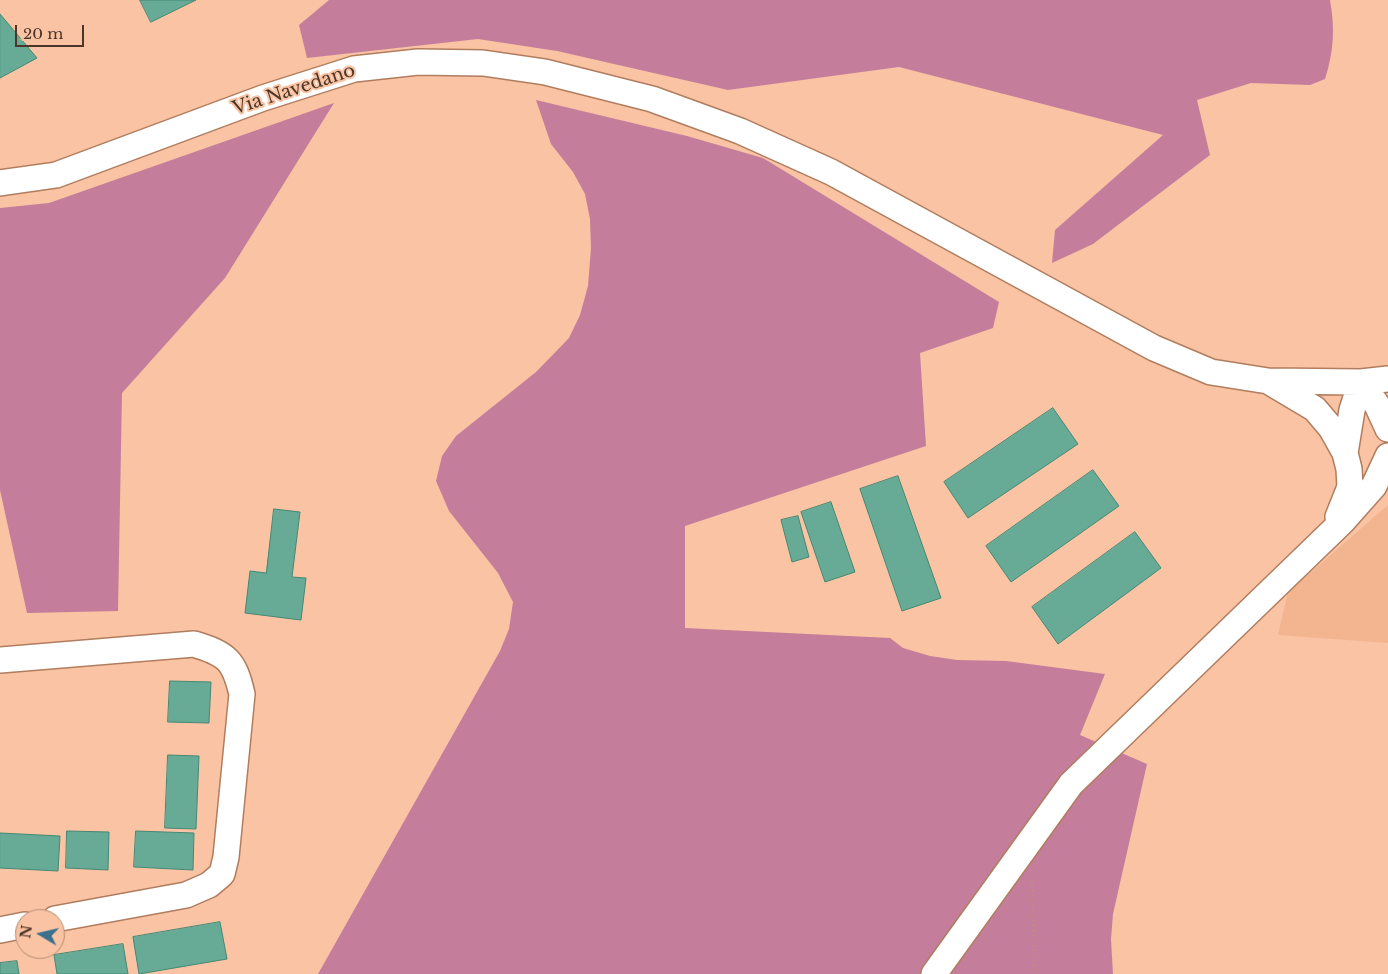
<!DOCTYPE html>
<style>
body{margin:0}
#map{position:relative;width:1388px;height:974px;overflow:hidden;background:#fac3a3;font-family:"Libre Baskerville",serif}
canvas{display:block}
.north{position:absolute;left:15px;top:909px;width:50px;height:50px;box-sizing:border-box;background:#fac3a3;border:1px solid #b48b72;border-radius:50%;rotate:279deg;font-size:14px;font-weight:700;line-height:20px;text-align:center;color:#4c3629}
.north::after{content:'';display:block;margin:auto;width:18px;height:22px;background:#3a718c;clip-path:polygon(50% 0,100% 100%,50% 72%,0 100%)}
.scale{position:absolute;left:15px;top:25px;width:69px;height:22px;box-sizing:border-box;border:2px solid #4c3629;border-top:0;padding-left:6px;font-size:15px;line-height:18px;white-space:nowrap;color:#4c3629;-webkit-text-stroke:4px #fac3a3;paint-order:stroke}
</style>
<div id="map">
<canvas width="1388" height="974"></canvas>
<div class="north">N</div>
<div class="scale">20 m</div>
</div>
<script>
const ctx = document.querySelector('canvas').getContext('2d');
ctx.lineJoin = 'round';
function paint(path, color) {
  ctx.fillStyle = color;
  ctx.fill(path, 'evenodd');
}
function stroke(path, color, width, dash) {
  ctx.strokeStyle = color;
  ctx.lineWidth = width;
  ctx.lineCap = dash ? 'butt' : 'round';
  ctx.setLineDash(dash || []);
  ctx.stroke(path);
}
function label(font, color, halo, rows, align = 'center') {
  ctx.font = font + ' "Libre Baskerville",serif';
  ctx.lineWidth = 4;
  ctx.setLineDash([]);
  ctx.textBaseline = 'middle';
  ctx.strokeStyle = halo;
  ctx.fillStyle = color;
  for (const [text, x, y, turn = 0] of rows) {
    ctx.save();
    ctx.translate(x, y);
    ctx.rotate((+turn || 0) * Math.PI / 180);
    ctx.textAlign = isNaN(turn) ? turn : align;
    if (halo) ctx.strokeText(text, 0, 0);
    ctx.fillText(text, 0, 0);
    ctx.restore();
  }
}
paint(new Path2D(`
 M1388,505v138l-110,-8 10,-43z`), '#f2b590');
paint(new Path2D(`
 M329,0h1001c5,28 4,51 -5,79l-15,6 -59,-2 -54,17 13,55 -117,89 -41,19 3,-33 108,-95 -264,-68 -171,23 -171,-39 -79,-12 -171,19 -8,-33z
 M536,100l151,36 76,22 236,144 -6,26 -73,25 6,93 -241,80v102l205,10 13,10 27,8 27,4 49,1 99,13 -25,61 67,29 -34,150 -2,25 2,35h-795l182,-323 9,-22 4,-27 -15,-29 -49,-62 -13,-30 6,-25 14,-20 80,-64 33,-34 11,-23 8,-29 3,-38 -1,-29 -5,-25 -12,-22 -22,-28z
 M334,103l-109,175 -103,115 -4,218 -91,2 -27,-123v-282l49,-5z`), '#c47e9c');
const building = new Path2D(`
 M140,0h56l-45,22z
 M0,14l37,44 -37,20z
 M1053,408l25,36 -110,74 -24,-36z
 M1093,470l26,36 -108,76 -25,-36z
 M898,476l43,122 -39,13 -42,-122z
 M831,502l24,70 -30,10 -24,-70z
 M274,509l26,3 -8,65 14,1 -5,42 -56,-7 5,-42 16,2z
 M798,516l11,41 -17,5 -11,-42z
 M1135,532l26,36 -103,76 -26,-37z
 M170,681l41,1 -2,41 -41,-1z
 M168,755l31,1 -3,73 -31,-1z
 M67,831l42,1 -1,38 -42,-2z
 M136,831l58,2 -1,37 -59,-3z
 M0,833l60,3 -2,35 -58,-3z
 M220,922l7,37 -88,15 -6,-37z
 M123,944l5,30h-71l-3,-19z
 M17,961l2,13h-19v-11z`);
paint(building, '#67ab96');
stroke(building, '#448874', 1);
const minor = new Path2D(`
 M0,183l56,-8 207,-77 91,-29 64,-7 65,1 62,9 107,27 88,32 91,41 323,176 57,24 57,9 93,1 27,-3
 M1268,381l47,28 16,19 14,25
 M1361,382l16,23 11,24
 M1338,517l12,-30 -1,-18 -4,-16 7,-43 9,-28
 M0,660l194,-16c33,10 40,16 48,50l-16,163 -4,17 -13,11 -23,10 -131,24
 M0,930l25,-5
 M934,974l137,-190 272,-263 31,-35 14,-30`);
stroke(minor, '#b07d5f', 28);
stroke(new Path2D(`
 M1032,880l3,94`), '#bb9077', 3, [1, 4]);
stroke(minor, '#fff', 25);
label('18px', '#4c3629', '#fac3a3', [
 ["Via Navedano",294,90,-18]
]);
</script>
